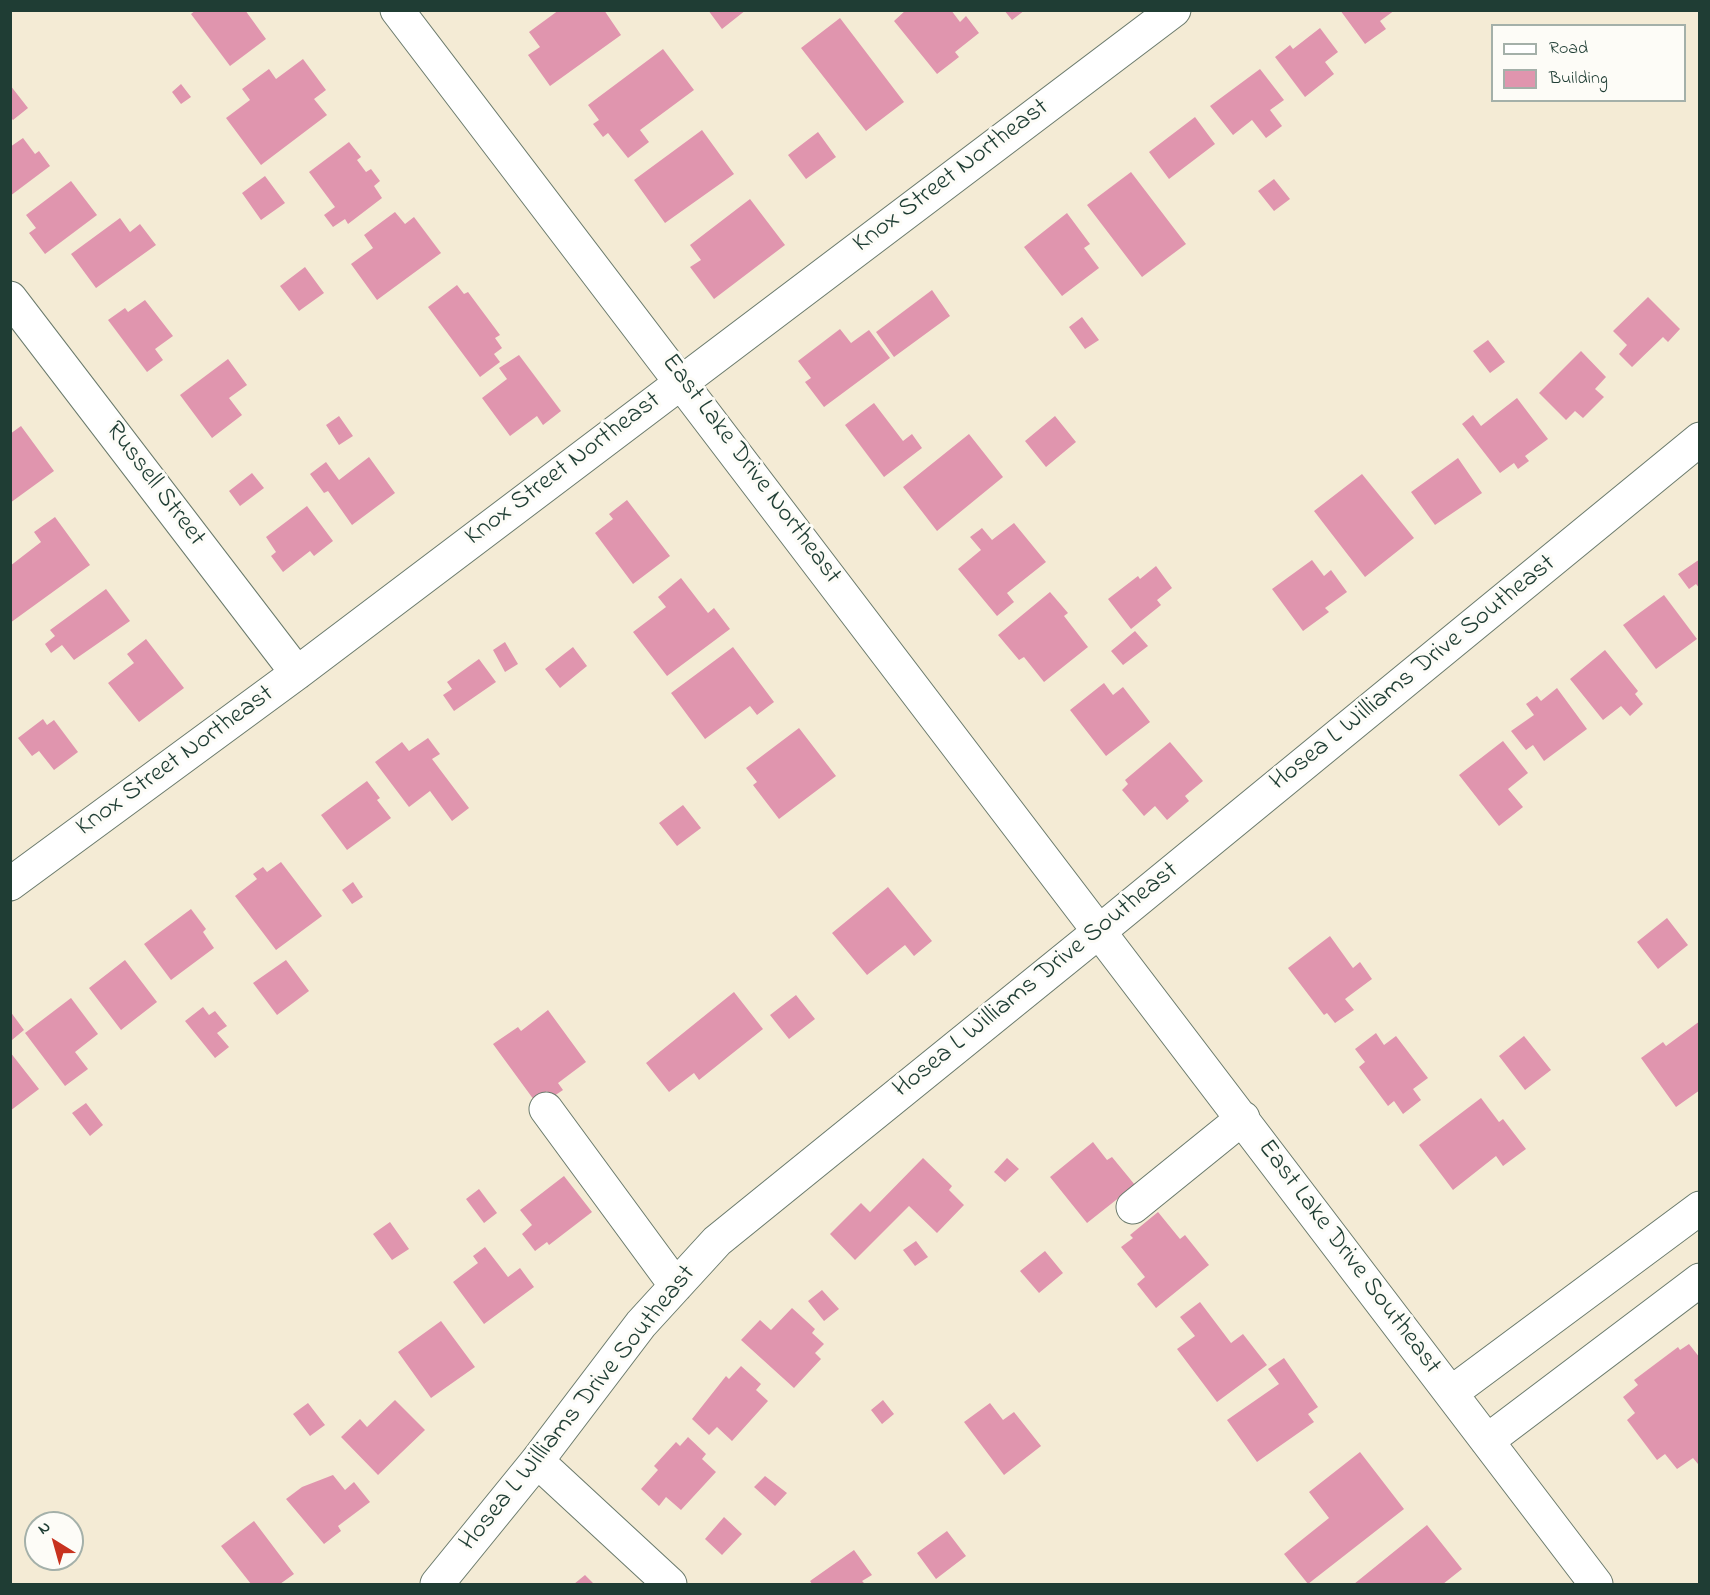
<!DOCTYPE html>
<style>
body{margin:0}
#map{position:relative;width:1710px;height:1595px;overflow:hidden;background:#f4ebd5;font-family:"Indie Flower",sans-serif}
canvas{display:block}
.frame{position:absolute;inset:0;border:12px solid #1f3d34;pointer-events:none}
.legend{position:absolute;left:1491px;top:24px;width:195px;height:78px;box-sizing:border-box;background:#fdfcf7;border:2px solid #a4b0a9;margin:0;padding:8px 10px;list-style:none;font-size:18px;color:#1f3d34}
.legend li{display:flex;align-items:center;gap:12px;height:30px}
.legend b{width:30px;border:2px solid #a4b0a9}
.north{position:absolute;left:24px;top:1511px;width:60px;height:60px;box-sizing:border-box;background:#fdfcf7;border:2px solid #a4b0a9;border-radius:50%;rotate:323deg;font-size:16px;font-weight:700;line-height:24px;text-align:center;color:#1f3d34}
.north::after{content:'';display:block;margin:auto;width:21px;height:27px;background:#c8321e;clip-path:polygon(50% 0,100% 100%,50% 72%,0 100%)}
</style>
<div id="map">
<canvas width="1710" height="1595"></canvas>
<div class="frame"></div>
<ul class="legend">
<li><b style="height:8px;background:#fff"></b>Road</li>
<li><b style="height:16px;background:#e095ae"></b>Building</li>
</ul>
<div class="north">N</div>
</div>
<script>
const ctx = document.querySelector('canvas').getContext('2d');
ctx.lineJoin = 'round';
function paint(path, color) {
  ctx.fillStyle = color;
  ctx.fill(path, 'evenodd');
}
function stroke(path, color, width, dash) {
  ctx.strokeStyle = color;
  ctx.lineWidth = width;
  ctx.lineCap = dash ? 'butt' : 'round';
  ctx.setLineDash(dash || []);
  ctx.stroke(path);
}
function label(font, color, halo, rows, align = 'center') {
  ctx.font = font + ' "Indie Flower",sans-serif';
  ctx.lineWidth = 6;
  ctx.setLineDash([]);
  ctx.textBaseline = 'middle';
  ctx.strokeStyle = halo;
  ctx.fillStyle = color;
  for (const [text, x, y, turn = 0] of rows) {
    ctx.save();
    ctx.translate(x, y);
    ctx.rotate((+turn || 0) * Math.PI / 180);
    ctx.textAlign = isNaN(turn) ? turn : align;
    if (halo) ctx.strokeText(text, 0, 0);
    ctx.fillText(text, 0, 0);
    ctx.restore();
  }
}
paint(new Path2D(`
 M196,10h49l21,29 -36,27 -39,-52z
 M559,10h45l17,25 -71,51 -22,-31 12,-8 -11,-15z
 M708,10h38l-24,19z
 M906,10h45l9,12 6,-6 13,17 -24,19 4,5 -22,17 -43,-53z
 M1004,10h21l-13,10z
 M1340,10h55l-15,11 6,8 -21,15z
 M840,18l64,84 -38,29 -65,-83z
 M1320,28l18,24 -13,10 9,12 -29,23 -30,-40 15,-12 3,4z
 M663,49l31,41 -54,40 9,12 -21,16 -20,-25 -5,4 -10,-13 6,-4 -11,-15z
 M303,59l23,31 -12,9 13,16 -66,50 -35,-47 24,-18 -8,-11 27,-20 7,10z
 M1260,69l24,31 -14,10 12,16 -16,12 -14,-18 -19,15 -23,-29z
 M181,84l10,13 -10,7 -9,-12z
 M10,85l18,23 -15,12 -3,-3z
 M1195,117l20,27 -46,35 -20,-27z
 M702,130l32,44 -69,49 -31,-43z
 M818,132l18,25 -30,22 -18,-24z
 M23,138l12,16 4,-3 11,15 -40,30v-49z
 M349,142l12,15 -4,3 9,12 5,-3 9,12 -6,5 8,12 -34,26 -3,-5 -12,8 -9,-12 11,-8 -26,-35z
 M1131,172l55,72 -44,33 -55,-72z
 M265,176l20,27 -24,17 -19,-27z
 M1274,179l16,20 -16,12 -16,-20z
 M71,181l26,34 -52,39 -16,-21 7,-5 -10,-13z
 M750,199l35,46 -71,54 -24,-32 11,-7 -11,-15z
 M395,212l10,12 9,-7 27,36 -64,47 -26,-36 22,-16 -9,-13z
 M1067,213l23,31 -6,4 15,20 -37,28 -38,-49z
 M120,218l10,14 10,-8 16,21 -60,43 -25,-34z
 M305,267l19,26 -25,18 -19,-25z
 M457,285l7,9 4,-2 32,43 -5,3 7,10 -8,6 6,8 -20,15 -52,-70z
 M932,290l18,26 -56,41 -18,-25z
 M1648,297l32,32 -12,13 -5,-5 -31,30 -13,-13 8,-9 -14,-14z
 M145,300l28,36 -18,13 8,11 -16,12 -39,-52 17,-12 3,4z
 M1082,317l17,23 -14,9 -16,-22z
 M840,329l11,14 18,-13 21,28 -66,49 -19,-25 6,-4 -13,-17z
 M1488,340l17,22 -15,11 -17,-22z
 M1581,351l25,26 -11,12 9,8 -21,21 -8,-7 -9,9 -27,-27z
 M519,355l42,56 -18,14 -6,-9 -27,20 -28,-38 25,-19 -8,-11z
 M228,359l19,26 -18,13 13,17 -30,23 -32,-43z
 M1517,398l31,41 -23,17 4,5 -11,8 -4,-6 -14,10 -38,-49 11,-9 8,11z
 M874,403l29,38 9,-7 10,14 -38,29 -39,-52z
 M339,416l14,20 -14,9 -13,-20z
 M1055,416l21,26 -30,25 -21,-26z
 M21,426l33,45 -44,32v-69z
 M969,434l34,43 -66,54 -34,-44z
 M369,457l26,36 -43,32 -24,-34 -4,2 -14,-19 16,-12 13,18z
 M1458,458l24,35 -47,32 -24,-33z
 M252,473l12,15 -24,18 -11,-15z
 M1362,474l52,64 -49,39 -51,-66z
 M627,500l43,56 -37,28 -38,-51 18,-14 -4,-5z
 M307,506l26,35 -19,15 -4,-5 -27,21 -12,-16 5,-4 -10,-15z
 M55,517l35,48 -80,58v-57l31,-24 -7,-10z
 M1014,523l32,39 -39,31 7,9 -17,14 -39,-47 23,-19 -11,-13 12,-9 10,12z
 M1700,559v30l-4,-5 -7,5 -11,-15z
 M1312,560l12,16 7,-6 16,22 -22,16 4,4 -26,19 -31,-42z
 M1156,566l16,22 -15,12 4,5 -30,24 -23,-30 30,-23 2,3z
 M681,578l27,35 6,-5 16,21 -63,47 -34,-44 33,-25 -8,-10z
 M106,589l24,32 -56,39 -12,-15 -11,8 -6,-9 10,-8 -5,-6z
 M1050,592l18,21 -4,3 24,31 -44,35 -20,-25 -5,3 -21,-25z
 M1664,595l33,44 -41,30 -33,-44z
 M1135,631l13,15 -25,19 -12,-14z
 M146,639l38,49 -45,34 -31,-39 26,-20 -7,-9z
 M505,642l13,22 -13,8 -12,-22z
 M573,647l14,19 -27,22 -15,-19z
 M733,647l41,55 -17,13 -7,-9 -45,33 -34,-46z
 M1605,650l33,41 -3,3 8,10 -13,12 -9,-10 -18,14 -33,-41z
 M479,659l17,23 -42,29 -11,-16 9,-6 -5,-7z
 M1104,683l9,12 10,-8 27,35 -44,34 -36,-46z
 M1557,688l30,41 -43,32 -11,-16 -7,5 -15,-19 23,-16 -8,-11 11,-8 4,5z
 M43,719l4,6 7,-5 24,32 -24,18 -15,-19 -7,5 -14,-18z
 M799,728l37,48 -57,43 -26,-34 4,-3 -11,-14z
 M428,738l12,16 -8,5 37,49 -17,13 -22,-30 -21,16 -34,-45 27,-20 7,9z
 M1503,741l25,32 -20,16 15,18 -24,19 -40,-51z
 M1170,742l33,39 -18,15 4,5 -22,19 -12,-14 -11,10 -22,-26 6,-6 -3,-4z
 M367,781l13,17 -3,2 14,18 -44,32 -26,-35z
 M683,805l18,23 -24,18 -18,-23z
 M281,862l41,54 -46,34 -41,-54 22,-17 -4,-5 10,-7 4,5z
 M353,882l10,15 -11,7 -10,-14z
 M888,887l44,54 -18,15 -9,-11 -38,30 -35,-42z
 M191,909l15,20 -3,3 11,16 -43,32 -27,-36z
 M1667,918l21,27 -30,24 -21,-27z
 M1330,936l23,32 7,-6 12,17 -27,20 9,11 -19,13 -8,-10 -3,2 -36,-47z
 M125,960l32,42 -36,28 -32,-42z
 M286,960l23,31 -32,24 -24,-32z
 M734,992l29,37 -64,51 -5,-7 -25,19 -23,-29z
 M796,995l19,24 -26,20 -19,-24z
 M71,998l27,36 -23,18 13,17 -23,17 -40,-53z
 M203,1007l6,8 6,-4 12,15 -10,7 12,14 -14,11 -30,-37z
 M548,1010l38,52 -28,21 5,7 -12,8 -4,-7 -13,9 -41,-56 25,-17 3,4z
 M10,1011l14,19 -12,10 -2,-2z
 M1700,1021v60l-2,2 2,7 -24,17 -35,-49 22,-16 3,4z
 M1376,1033l8,12 12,-9 32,42 -15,11 8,11 -18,14 -9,-13 -6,5 -29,-39 6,-5 -10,-13z
 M1524,1036l27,34 -26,20 -26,-34z
 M10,1052l29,37 -29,22z
 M1481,1098l18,24 4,-3 23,30 -23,17 -7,-10 -43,34 -34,-45z
 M86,1103l17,22 -13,11 -18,-23z
 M1093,1142l14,18 5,-3 23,28 -48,38 -37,-46z
 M923,1158l29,28 -3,4 15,15 -27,28 -28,-27 -54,54 -25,-26 31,-31 9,9z
 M1007,1158l12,11 -14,13 -11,-10z
 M564,1176l28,36 -43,33 -2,-3 -12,9 -13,-17 10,-9 -12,-15z
 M479,1189l18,24 -13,10 -18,-24z
 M1158,1212l22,27 5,-4 24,30 -53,43 -19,-24 8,-7 -24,-30 12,-9 -3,-3z
 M390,1222l19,27 -17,11 -19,-26z
 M916,1241l12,16 -13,9 -12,-16z
 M485,1247l23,30 12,-9 14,19 -50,37 -31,-42 25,-19 -5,-7z
 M1045,1251l18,22 -24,20 -19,-22z
 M822,1290l17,19 -15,12 -16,-20z
 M1200,1302l31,41 12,-9 24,31 -50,37 -40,-53 18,-13 -15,-19z
 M792,1308l23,21 -3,4 12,11 -9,9 6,6 -27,29 -53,-48 19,-20 11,10z
 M441,1321l34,46 -44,31 -33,-46z
 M1689,1344l11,14v105l-2,1 -5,-6 -16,11 -12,-15 -8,6 -30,-40 8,-7 -12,-16 15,-12 -4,-5 44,-33 2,3z
 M1284,1358l34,49 -10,7 6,8 -57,40 -30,-42 52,-36 -11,-15z
 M741,1366l20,18 -5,6 12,11 -36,40 -15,-14 -8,8 -17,-16 34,-43 3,3z
 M395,1400l30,30 -47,45 -37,-38 19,-18 7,8z
 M883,1400l11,14 -12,10 -11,-14z
 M308,1403l17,22 -15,11 -17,-22z
 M990,1403l13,17 11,-8 27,34 -37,29 -40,-53z
 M688,1437l18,17 -4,5 14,13 -35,38 -15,-13 -7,9 -18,-17 17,-19 -4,-4 22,-24 4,4z
 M1360,1452l44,57 -96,75 -24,-30 45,-36 -20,-26z
 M333,1475l12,15 9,-8 16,20 -32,24 3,5 -17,13 -38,-45 16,-12z
 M765,1476l22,17 -12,13 -21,-19z
 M724,1517l18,17 -20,21 -17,-16z
 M254,1521l40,53 -14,10h-29l-30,-38z
 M1427,1525l35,44 -19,15h-89z
 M947,1531l19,25 -30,23 -19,-26z
 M854,1550l18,25 -10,6 3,3h-53l-2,-3z
 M585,1575l9,9h-20z`), '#e095ae');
const minor = new Path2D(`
 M397,10c403,523 800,1050 1199,1574
 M10,298l287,375
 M10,884l287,-211 877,-663
 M546,1109l130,177
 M1133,1207l110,-89
 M1451,1393l249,-185
 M1487,1441l213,-161
 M537,1461l133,123
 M437,1584l100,-123 104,-137 76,-83 384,-311 599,-491`);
stroke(minor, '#6a7a6c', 35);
stroke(minor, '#fff', 33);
label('26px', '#1f3d34', '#fdfcf7', [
 ["Knox Street Northeast",952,177,-37],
 ["Knox Street Northeast",564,470,-37],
 ["East Lake Drive Northeast",750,470,53],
 ["Russell Street",154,485,53],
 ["Hosea L Williams Drive Southeast",1414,674,-39],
 ["Knox Street Northeast",176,762,-36],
 ["Hosea L Williams Drive Southeast",1037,981,-39],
 ["East Lake Drive Southeast",1348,1258,53],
 ["Hosea L Williams Drive Southeast",579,1409,-51]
]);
</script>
